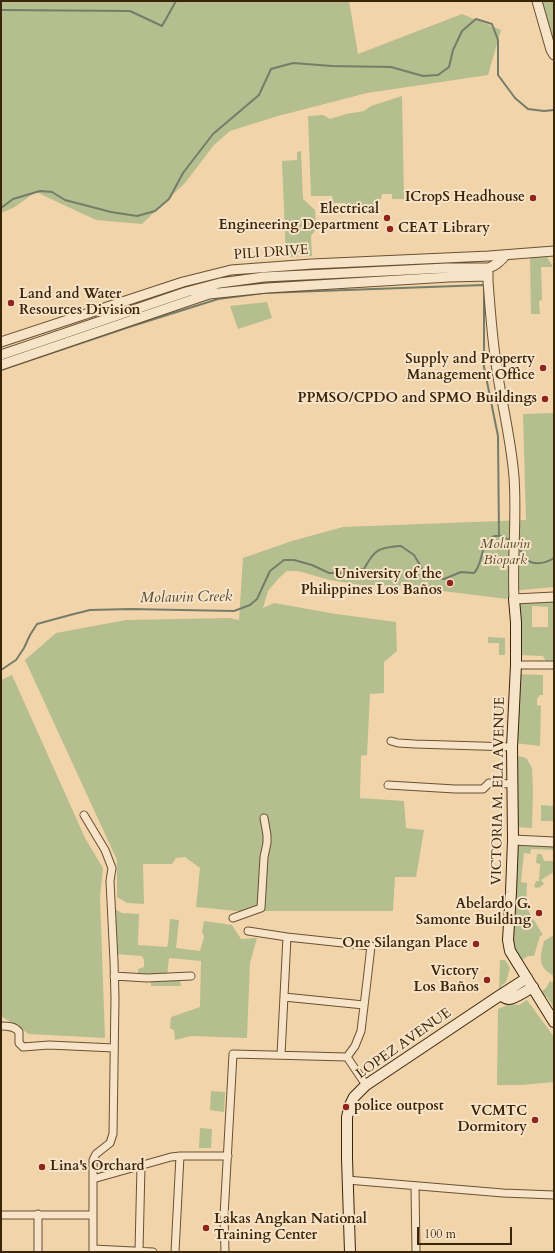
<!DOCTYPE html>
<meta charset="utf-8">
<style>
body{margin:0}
#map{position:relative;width:555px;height:1253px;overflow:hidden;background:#f2d4ab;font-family:Cardo,serif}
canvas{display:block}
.frame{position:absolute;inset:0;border:2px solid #3b2509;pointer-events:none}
.scale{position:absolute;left:417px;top:1227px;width:95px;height:18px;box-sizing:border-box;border:2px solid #3b2509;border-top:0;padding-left:5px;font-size:12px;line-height:14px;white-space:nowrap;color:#3b2509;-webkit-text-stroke:3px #f7e3c8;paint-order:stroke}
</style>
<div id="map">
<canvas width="555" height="1253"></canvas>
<div class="frame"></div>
<div class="scale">100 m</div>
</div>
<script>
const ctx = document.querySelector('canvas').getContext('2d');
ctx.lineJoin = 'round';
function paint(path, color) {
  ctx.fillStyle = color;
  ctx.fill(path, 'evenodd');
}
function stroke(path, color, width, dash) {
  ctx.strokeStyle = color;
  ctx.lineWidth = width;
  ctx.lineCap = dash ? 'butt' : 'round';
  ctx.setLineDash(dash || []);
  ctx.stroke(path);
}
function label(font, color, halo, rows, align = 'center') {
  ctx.font = font + ' Cardo,serif';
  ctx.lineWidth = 4;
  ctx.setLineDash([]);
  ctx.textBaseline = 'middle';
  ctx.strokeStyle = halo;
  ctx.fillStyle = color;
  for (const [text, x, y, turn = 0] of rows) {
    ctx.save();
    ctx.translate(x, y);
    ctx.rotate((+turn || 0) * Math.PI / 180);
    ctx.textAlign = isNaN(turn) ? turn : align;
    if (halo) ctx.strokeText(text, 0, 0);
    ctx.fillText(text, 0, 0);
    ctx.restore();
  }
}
paint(new Path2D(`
 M1,1h348l9,53 104,-40 39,16 -13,45 -121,18 -89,23 -48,15 -16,14 -29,38 -43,41 -46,-4 -60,-28 -23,16 -12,5z
 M540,1h14v51z
 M402,96l2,103h-12v-5h-10l-1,5 -5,1v9h-30l-1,-6h-12l-1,-7h-21l-3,-80 15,-1 7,4 16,-5 18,-3 7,-5z
 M301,151l2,48 12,11 1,19 -5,7 1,20 -26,1 -4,-96 15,-1v-8z
 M547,257l6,10h-12l1,33 -3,1 1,13h-9l-1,-56z
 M267,302l5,16 -34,11 -8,-23z
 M554,413v174l-33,3 -9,2 -5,7 -105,-13 -41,-1 -31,-5 -32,-9h-11l-8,7 -11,13 -5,17 11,-5 62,11 60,8 1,29 -13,11v31l-14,1 -3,61 -6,1 -1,42 44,3 2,27 18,2 -8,47h-21l-2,34h-156l-41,-4 4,-39 -15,-11 -9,1 -4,6h-29l1,40 -17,-1 -10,-6v-37l-92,-200 31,-27 70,-13 103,-2 10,2 4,-62 49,-17 51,-14 183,-7 -3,-106z
 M522,601h32v63h-6l-4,-6 -1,-2 -26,-1 2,-48zM532,606l16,1v20h-16z
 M488,637l17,1v17h-6v-12h-11z
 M517,674l26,1v20h-3l-3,4v6l4,1 -1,40 -25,-3 1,-22 2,-1 2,-34z
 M12,675l73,163 18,30 -3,29 5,141 -76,-4 -28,-18v-336z
 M516,756l7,1 4,2 5,9 1,24 -1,36 -16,-1z
 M541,805l13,1v15h-13z
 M514,842l40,1v7l-23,-1 -1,5 -6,-1 -3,29 6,1 -1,24 17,28 -3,1 -6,20h-6l-6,4 -8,-13 -2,-9 2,-2z
 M537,854h3l2,1 2,6h10v11l-13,8 3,4c-4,3 -6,5 -10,3l2,-6h3l1,-17 -4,-1z
 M113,908l9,5 17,1 -1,31 29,2 1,-3 2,-25 9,1 -3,28 24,3 4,-14 -2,-5 2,-11 28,4 9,14 16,-1 -7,25 -3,75 -56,-2 -16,4 -1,-10 -4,-2 1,-11 29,-10 1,-46 -32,-3 -2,18 13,2 1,8h-30v-8l-13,-1v-8l6,-2v-7l-2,-4 -27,-2z
 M554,935v41c-17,-9 -14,-19 -10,-35z
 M500,960h5l5,8 -4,14 -5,4 1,3 -3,2z
 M550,981l4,2v25l-7,-11 -4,-2 -2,-3 5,-4z
 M527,1000l27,37v45l-33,3h-24l1,-76 12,-5 9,1z
 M211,1091l14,1 -1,20 -14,-2z
 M200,1128l12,1 -1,19h-12z`), '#b4be8e');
stroke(new Path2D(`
 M1,10l129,1 32,15 14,-25
 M1,208l12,-9 27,-8 12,1 13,8 46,12 26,4 18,-5 14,-12 14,-26 30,-39 46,-39 12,-26 22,-6 39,3 59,1 32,9 15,-1 11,-8 4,-17 9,-19 14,-12 16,5 6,16v35l17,23 13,11 16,2 10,-1
 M1,370l128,-43 89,-28 46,-6 220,-8v82l14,69 1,100
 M517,544c3,3 3,7 6,11 6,12 22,9 31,3
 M1,670l15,-10 8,-12 6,-13 7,-11 33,-9 20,-5 40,-1 104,2 16,-6 7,-6 13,-28 14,-11h10l18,5 17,8h22l13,-4c11,-21 15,-21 37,-23l13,9 9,15 10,7 11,2 17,-7 13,1c7,-8 6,-15 10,-25 2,-5 6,-9 10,-12h8l9,5`), '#757d68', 2);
const minor = new Path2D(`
 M516,665h38
 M391,741l7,2 17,1 97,3
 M388,785l67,4h28l6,-6 23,1
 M84,815l21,35 7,18 -2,13 4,80 1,37 -2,136 -3,9 -14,11 -3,6v92
 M233,918l28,-10 3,-51 3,-14v-8l-3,-17
 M248,931l39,6 84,9 -4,35 -6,50 -6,15 -8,11
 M114,976l33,2 44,-2
 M284,997l80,8
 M1,1026c6,0 14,0 18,6v11l4,4 26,-2 65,3
 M281,1055l6,-118
 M347,1057l19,28
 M93,1179l78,-22 9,-1h48
 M347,1180l156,13 51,2
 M415,1186l1,66
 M38,1214v38
 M1,1215h92
 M93,1249l60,3
 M139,1251l2,-85
 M175,1252l5,-96
 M225,1252l-1,-36 9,-162 114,3`);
const tertiary = new Path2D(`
 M537,1l14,49 3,5
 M488,272v9c2,27 4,55 8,82 5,38 15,75 18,114 3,40 -2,81 0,122l40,-2
 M1,342l182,-60 48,-12 81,-6 177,-8 65,-5
 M1,355l185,-63 34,-9 44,-6 183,-9h41c8,-2 12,-7 18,-13
 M1,365l208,-71 58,-6 182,-11 39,-1
 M513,840l41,2`);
const secondary = new Path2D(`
 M514,599l2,23v43l-4,82 1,93 -2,52 -3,48 2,11 44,71
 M501,995c2,2 5,4 8,4 6,0 18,-9 24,-12
 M350,1252l-3,-94v-41l3,-12 4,-8 12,-12 133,-89 28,-18`);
stroke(minor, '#695132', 9);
stroke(tertiary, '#695132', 11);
stroke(secondary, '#3b2509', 12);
stroke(minor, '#f7e3c8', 7);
stroke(tertiary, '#f7e3c8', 9);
stroke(secondary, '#f7e3c8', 10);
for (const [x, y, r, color] of [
 [533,198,4,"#8f2418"],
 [387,218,4,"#8f2418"],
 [390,229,4,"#8f2418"],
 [11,303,4,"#8f2418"],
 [543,368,4,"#8f2418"],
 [545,399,4,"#8f2418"],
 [450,583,4,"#8f2418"],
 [539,913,4,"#8f2418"],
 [476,944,4,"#8f2418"],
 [487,980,4,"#8f2418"],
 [346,1107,4,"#8f2418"],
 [535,1120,4,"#8f2418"],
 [42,1167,4,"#8f2418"],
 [206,1228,4,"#8f2418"]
]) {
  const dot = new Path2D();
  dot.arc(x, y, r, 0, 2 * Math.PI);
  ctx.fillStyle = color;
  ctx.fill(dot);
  stroke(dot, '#f7e3c8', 1.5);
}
label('bold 14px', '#3b2509', '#f7e3c8', [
 ["ICropS Headhouse",525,198],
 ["Electrical",379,210],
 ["Engineering Department",379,226],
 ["CEAT Library",398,229,"left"],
 ["Land and Water",19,295,"left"],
 ["Resources Division",19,311,"left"],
 ["Supply and Property",535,360],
 ["Management Office",535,376],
 ["PPMSO/CPDO and SPMO Buildings",537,399],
 ["University of the",442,575],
 ["Philippines Los Baños",442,591],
 ["Abelardo G.",531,905],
 ["Samonte Building",531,921],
 ["One Silangan Place",468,944],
 ["Victory",479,972],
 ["Los Baños",479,988],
 ["police outpost",354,1107,"left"],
 ["VCMTC",527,1112],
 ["Dormitory",527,1128],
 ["Lina's Orchard",50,1167,"left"],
 ["Lakas Angkan National",214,1220,"left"],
 ["Training Center",214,1236,"left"]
], 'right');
label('14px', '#3b2509', '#f7e3c8', [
 ["PILI DRIVE",271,253,-4],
 ["VICTORIA M. ELA AVENUE",499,791,-89],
 ["LOPEZ AVENUE",404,1044,-35]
]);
label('italic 14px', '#594b2a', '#f7e3c8', [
 ["Molawin",505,545],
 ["Biopark",505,561]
]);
label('italic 15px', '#534a30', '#f7e3c8', [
 ["Molawin Creek",186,598,-1]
]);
</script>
